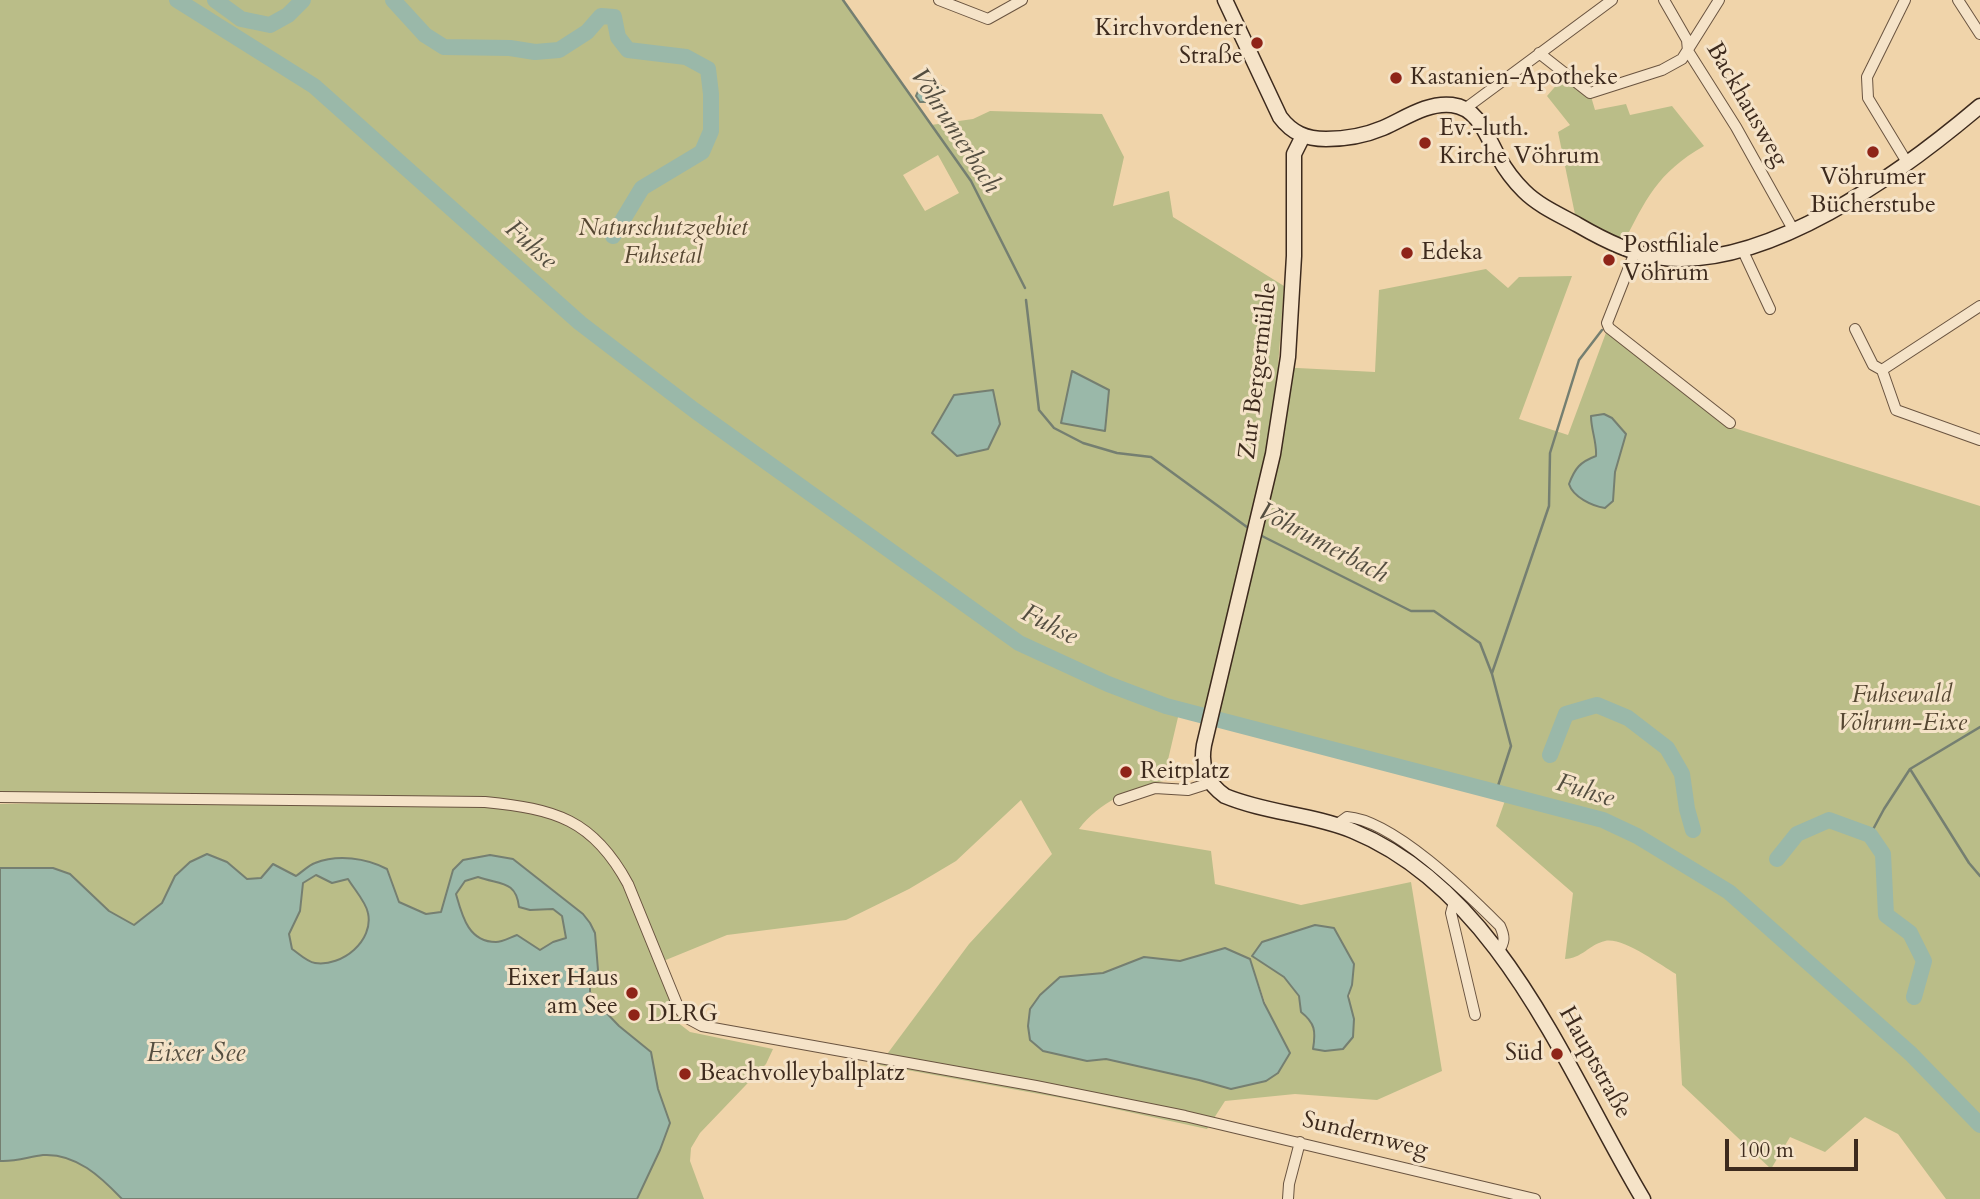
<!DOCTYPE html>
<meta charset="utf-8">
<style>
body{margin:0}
#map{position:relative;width:1980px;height:1199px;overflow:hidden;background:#f0d4aa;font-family:Cardo,serif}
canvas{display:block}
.scale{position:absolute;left:1725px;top:1139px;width:133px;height:32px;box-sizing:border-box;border:4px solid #3d2a1d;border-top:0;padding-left:9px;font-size:21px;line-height:24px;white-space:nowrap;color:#3d2a1d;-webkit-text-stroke:5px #f5e3c8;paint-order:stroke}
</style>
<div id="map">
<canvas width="1980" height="1199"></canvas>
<div class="scale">100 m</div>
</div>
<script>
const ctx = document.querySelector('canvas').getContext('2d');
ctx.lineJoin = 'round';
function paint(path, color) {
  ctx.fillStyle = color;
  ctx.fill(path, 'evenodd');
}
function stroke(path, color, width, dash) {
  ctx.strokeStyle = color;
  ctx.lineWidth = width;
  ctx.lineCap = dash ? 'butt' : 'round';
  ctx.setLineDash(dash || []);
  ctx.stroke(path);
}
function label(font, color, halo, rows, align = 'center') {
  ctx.font = font + ' Cardo,serif';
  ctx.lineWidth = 6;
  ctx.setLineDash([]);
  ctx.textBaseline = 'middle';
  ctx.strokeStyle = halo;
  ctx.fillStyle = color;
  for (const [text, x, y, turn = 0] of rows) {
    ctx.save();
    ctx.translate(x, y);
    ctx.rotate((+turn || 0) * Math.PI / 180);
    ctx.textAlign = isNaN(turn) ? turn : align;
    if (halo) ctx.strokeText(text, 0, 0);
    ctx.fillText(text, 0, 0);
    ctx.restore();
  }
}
paint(new Path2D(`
 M0,0h843l88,125 42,-6 17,-8 112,3 22,43 -11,49 56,-15 4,26 111,69 -6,81 97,5 4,-82 107,-21 22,19 11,-11 53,-1 -53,143 49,16 39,-105 121,96 252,80v693h-34l-48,-65 -33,-17 -40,35 -35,-15 -19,32 -89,-84 -6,-111c-16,-9 -53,-37 -71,-33 -15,3 -24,18 -40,18l8,-66 -77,-67 12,-34 -366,-97 -127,-58 -4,3 6,5 122,56 40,12 -16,68c-32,8 -64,21 -84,48l132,22 4,33 86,21 110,-23 31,189 -65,29 -82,-6 -70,7 -18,28 -129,-28 -199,-36 90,-121 83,-90 -31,-54 -65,61 -47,28 -63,31 -119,15 -71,29 20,48 1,10 13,10 83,17 -7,15 -66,69 -9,15 -1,13 14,38h-704v-395l127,-2 -127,-6zM938,155l21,38 -34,18 -22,-36zM1315,925l37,60c-10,27 14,36 -9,64l-28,-14 -4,-16 -10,-7 -1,-16 -16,-19 -22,-35zM1225,948l25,11 19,55 -38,75 -32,-9 -93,-21 -19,2 -27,-84 43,-4 41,-16 36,4z
 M1566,74l24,19 5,17 31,-6 4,11 42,-9 32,40c-47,27 -58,53 -82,100l-45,-22 -19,-92 12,-7 -23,-29z`), '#babd88');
const water = new Path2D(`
 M929,82h7l5,4 1,8c-5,8 -12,8 -22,8l-4,-6 3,-7z
 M1072,371l37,19 -4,41 -44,-8z
 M993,390l7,34 -12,25 -31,7 -25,-23 22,-38z
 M1604,414l8,4 14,16 -11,38 -2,29 -8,7c-13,-2 -32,-11 -36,-24 6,-16 11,-22 27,-28 1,-14 -5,-26 -5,-40z
 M207,854l20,8 20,17 14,-1 12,-14 23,12c6,-4 13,-11 19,-13 23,-9 51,-5 72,6l12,33 27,12 15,-2 12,-42 10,-10 27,-5 23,4 70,55 7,9 5,10 3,37 -8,13v9l6,10 23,24 32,26 7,37 12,34 -10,27 -23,49h-515c-21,-22 -46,-46 -79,-44 -15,2 -28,7 -43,6v-293h53l17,6 39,37 25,14 28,-22 13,-27 15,-14zM316,875l16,8 16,-4c6,10 18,23 20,34 6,28 -26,54 -53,50 -8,-1 -17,-10 -23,-14l-3,-15 11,-23 3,-28zM478,877c22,8 38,3 41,30l11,3 23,-1 9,7 4,22 -13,4 -13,8 -23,-15c-6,2 -15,7 -21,7 -28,0 -34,-27 -40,-48l9,-13z
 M1315,925l19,3 20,36 -2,21 -4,11 6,23 -1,18 -10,12 -18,2 -12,-2c3,-18 2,-26 -12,-37l-2,-16 -15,-19 -32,-21 10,-14z
 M1225,948l25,11 14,44 26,50 -12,20 -12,8 -35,8 -32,-9 -93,-21 -19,2 -44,-10 -13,-11 -2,-14 2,-17 10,-14 20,-18 43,-4 41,-16 36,4z`);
paint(water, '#9ab8a9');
stroke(water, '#757f71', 2);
stroke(new Path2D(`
 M843,0l128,181 54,107
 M1026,300l13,110 15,18 29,15 34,10 34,4 100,73
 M1260,535l151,76h23l46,32 12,31 19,72 -15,46
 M1492,673l57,-167 1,-53 29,-93 23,-30
 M1910,769l59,94 11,13
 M1870,835l14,-26 26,-40 70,-42`), '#757f71', 2.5);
stroke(new Path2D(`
 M177,0l137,86 266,237 114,87 325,233 89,41 58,22 437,114 34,16 92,56 182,162 69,71
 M215,0l26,19 29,6 18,-10 15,-15
 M393,0l32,35 19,12 66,1 25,4 24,-2 28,-18 14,-16 13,1 4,20 10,13 58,7 22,12 3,25v37l-9,21 -60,36 -29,48
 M1550,755l16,-41 31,-9 31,13 39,30 15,26 5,35 6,21
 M1777,859l20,-25 32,-14 41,15 13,19 3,61 24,18 14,28 -10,36`), '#9ab8a9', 16);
const street = new Path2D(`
 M939,0l49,19 34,-19
 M1664,0l23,40 1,11 48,76 58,104
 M1905,0l-38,77 1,21 40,66
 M1958,0l22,34
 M1539,53l51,40 72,-23 20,-11 37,-59
 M1466,108l146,-108
 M1742,249l28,60
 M1635,252l-28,71 2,5 121,95
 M1980,306l-98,64 14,40 84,30
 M1855,329l18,36 9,5
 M0,797l485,5c70,7 108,17 143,82l51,125 8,9 15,8 334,60 149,30 350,83
 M1119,800l36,-12 33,2 22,-7
 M1336,825l11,-8c46,3 120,76 153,109 5,11 5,16 -2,26
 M1454,902l-3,11 24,102
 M1288,1199l1,-15 11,-42`);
const secondary = new Path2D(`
 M1225,0l55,117c12,16 26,22 46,22 19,0 38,-3 57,-11 21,-9 44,-26 69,-23 27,3 35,32 47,53 6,11 16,24 25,33 15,15 36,24 54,34 24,14 51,28 78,32 108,17 246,-85 324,-151
 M1303,136l-9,18v102l-6,101 -15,97 -69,291c-4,23 3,38 21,51 41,17 87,18 128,35 148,61 214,241 290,368`);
stroke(street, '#6a5440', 12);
stroke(secondary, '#3d2a1d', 17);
stroke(street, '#f5e3c8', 10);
stroke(secondary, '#f5e3c8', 14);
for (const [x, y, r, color] of [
 [1257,43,7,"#8f2418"],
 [1396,78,7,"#8f2418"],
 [1425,143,7,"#8f2418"],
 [1873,152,7,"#8f2418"],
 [1407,253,7,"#8f2418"],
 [1609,260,7,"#8f2418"],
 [1126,772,7,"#8f2418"],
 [632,993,7,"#8f2418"],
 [634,1015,7,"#8f2418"],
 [1557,1054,7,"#8f2418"],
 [685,1074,7,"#8f2418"]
]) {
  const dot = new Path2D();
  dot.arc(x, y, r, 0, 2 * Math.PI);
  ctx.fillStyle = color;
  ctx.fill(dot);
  stroke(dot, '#f5e3c8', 2.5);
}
label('24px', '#3d2a1d', '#f5e3c8', [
 ["Kirchvordener",1243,29,"right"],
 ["Straße",1243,57,"right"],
 ["Kastanien-Apotheke",1410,78],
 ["Ev.-luth.",1439,129],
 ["Kirche Vöhrum",1439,157],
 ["Vöhrumer",1873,178,"center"],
 ["Bücherstube",1873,206,"center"],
 ["Postfiliale",1623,246],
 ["Vöhrum",1623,274],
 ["Edeka",1421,253],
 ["Reitplatz",1140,772],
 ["Eixer Haus",618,979,"right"],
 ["am See",618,1007,"right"],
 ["DLRG",648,1015],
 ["Süd",1543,1054,"right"],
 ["Beachvolleyballplatz",699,1074]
], 'left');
label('24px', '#3d2a1d', '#f5e3c8', [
 ["Backhausweg",1746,105,60],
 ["Zur Bergermühle",1259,371,-83],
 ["Hauptstraße",1594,1063,61],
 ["Sundernweg",1365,1136,14]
]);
label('italic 24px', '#564732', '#f5e3c8', [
 ["Naturschutzgebiet",663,229],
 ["Fuhsetal",663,257],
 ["Fuhsewald",1902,696],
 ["Vöhrum-Eixe",1902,724]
]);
label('italic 26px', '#544e40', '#f5e3c8', [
 ["Vöhrumerbach",954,131,57],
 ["Fuhse",530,246,42],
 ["Vöhrumerbach",1322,544,28],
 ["Fuhse",1049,626,27],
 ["Fuhse",1585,792,17],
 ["Eixer See",196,1055]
]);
</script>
